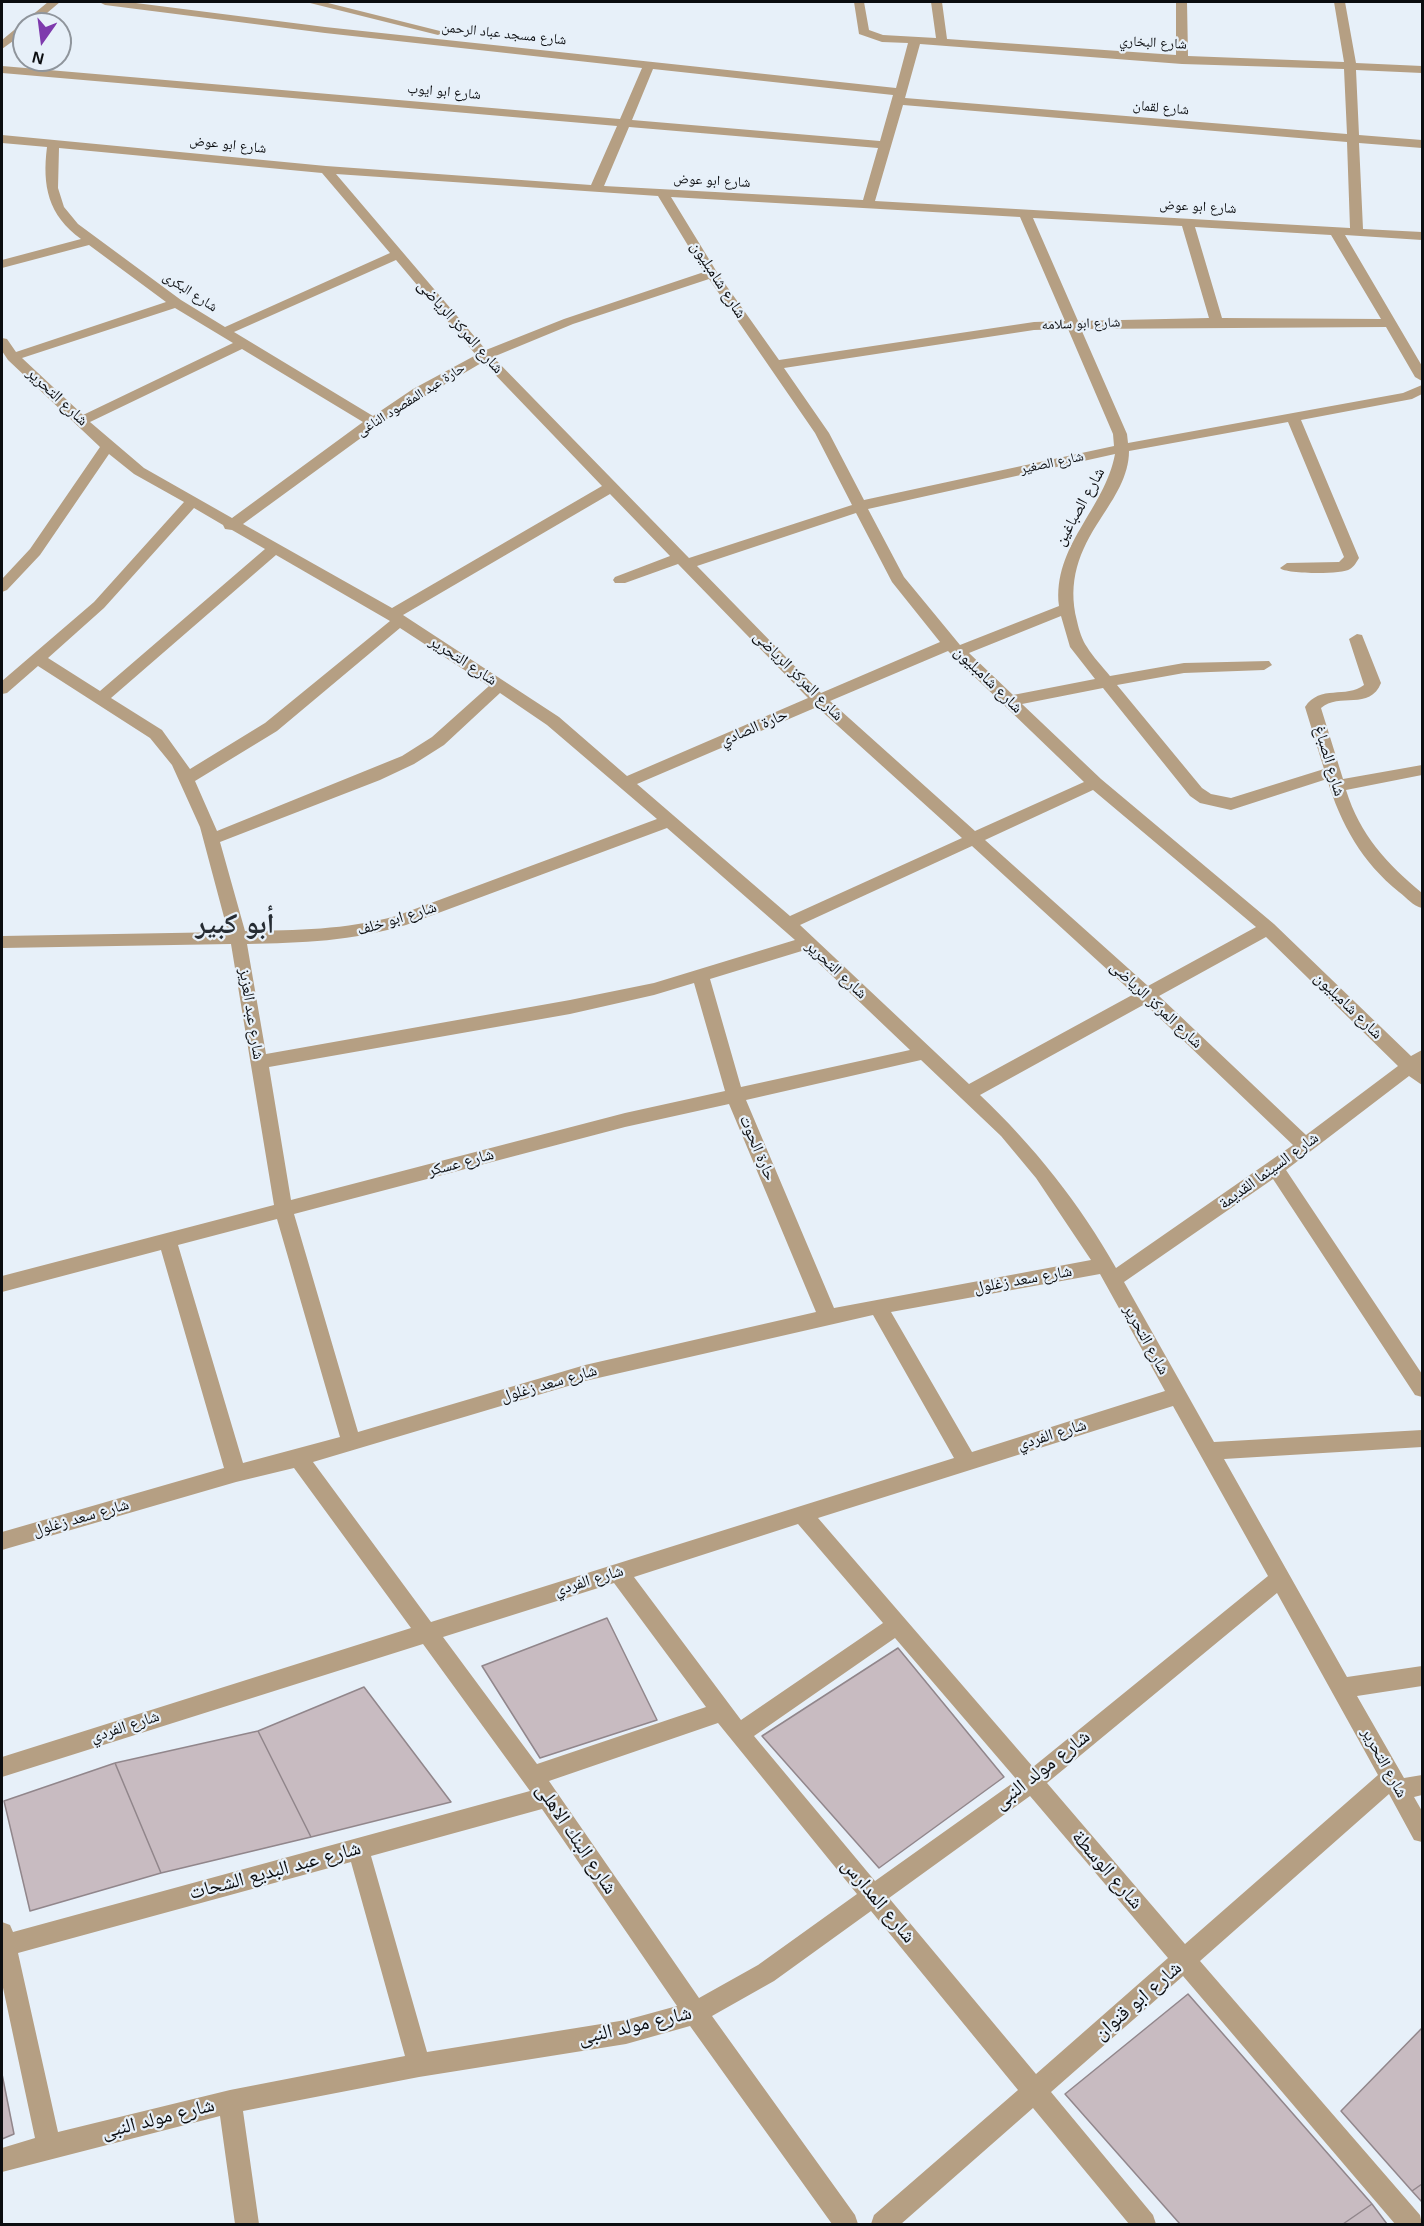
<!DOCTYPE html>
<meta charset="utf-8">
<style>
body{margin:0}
#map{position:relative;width:1424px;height:2226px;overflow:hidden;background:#e7f0f9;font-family:Arial,sans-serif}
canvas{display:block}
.frame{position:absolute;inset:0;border:3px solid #0b0d10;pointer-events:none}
.north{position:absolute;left:12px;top:12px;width:60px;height:60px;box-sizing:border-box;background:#e7f0f9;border:2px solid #8f959c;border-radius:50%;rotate:194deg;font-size:16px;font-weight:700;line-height:24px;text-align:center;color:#0b0d10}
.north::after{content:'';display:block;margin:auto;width:21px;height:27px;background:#7e3aad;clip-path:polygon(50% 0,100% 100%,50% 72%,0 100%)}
</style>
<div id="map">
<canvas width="1424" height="2226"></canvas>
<div class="frame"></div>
<div class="north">N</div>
</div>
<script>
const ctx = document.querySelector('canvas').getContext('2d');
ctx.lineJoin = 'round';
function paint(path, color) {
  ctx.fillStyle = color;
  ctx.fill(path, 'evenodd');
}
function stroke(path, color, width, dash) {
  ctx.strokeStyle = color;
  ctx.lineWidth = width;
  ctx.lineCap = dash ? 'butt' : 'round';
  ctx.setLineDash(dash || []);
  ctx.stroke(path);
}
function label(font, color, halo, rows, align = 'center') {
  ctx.font = font + ' Arial,"Noto Naskh Arabic",sans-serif';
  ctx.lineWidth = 4.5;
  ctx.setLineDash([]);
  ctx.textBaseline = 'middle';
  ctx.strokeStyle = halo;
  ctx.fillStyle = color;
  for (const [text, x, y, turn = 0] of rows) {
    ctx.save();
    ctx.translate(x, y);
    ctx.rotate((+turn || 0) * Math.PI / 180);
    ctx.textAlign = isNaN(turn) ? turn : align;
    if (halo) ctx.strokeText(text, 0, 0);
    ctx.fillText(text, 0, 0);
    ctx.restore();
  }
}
const building = new Path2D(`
 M607,1618l50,102 -117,38 -58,-92z
 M898,1648l106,129 -125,91 -117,-132z
 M364,1687l87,115 -140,35 -53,-106z
 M258,1731l53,106 -150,36 -46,-110z
 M115,1763l46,110 -131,38 -26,-110z
 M1188,1994l184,210 -29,20h-163l-115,-130z
 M1422,2028v156l-10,7 -71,-80z
 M2,2074l12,60 -12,5z
 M1422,2184v18l-10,-11z
 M1372,2204l15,20h-44z`);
paint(building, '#c8bbc1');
stroke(building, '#91868b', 1.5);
paint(new Path2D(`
 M48,2h12l-26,22h-10v9l-22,16v-9z
 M99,2h29l197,25 571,61 12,-45 -26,-1 -23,-8 -5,-32h10l5,28 14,5 53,3 -5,-36h11l5,37 229,16v-53h11l1,54 156,6 -10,-60h11l11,61 66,3v7l-66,-3 3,65 63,5v8l-63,-5 4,86 59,3v8l-77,-5 77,131v15l-7,-4 -29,-50 -305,2 46,105 1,9 275,-50 19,-8v9l-10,5 -111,21 58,138c-2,3 -5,9 -9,11 -8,6 -65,5 -70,-1l7,-5 52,-1 5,-5 -56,-135 -159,29c0,25 -15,47 -28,67 -22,33 -34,64 -24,103 2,9 5,19 10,26 6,10 15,19 23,29l74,-13 85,-2 3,4 -8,5 -80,3 -67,12 85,103 9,6 20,4 93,-29 -19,-62c15,-23 41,-8 59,-22l-15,-46 8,-5 5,1 19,48c-11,28 -42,9 -60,25l22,71 79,-14v10l-76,15c14,45 41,74 76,103v15c-9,-2 -15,-10 -23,-16 -37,-30 -58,-67 -72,-113l-96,31 -31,-7 -10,-7 -87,-108 -81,16 79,75 173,145 137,132 11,-6v35l-13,-9 -123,94 136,204v23l-7,-2 -142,-216 -149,103 90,160 208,-12v17l-198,12 123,218 75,-11v20l-65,10 47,82 18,-3v20l-8,2 8,14v31l-8,-2 -25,-46 -189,167 220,254 2,9h-27l-212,-248 -132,116 102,123 3,9h-27l-96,-116 -132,116h-30l3,-9 144,-125 -147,-179 -97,70 -62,35 143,199 3,9h-26l-142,-198 -64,18 -207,33 -176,34 16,113h-24l-15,-108 -218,56v-24l33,-10 -33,-155v-61l8,3 3,7 517,-141 -107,-147 -421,133v-20l409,-129 -117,-160 -58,14 -234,68v-18l222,-64 -63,-218 -159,42v-16l272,-71 -43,-261 -229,4v-12l226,-4 -28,-105 -28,-62 -22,-27 -112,-72 -31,27 -5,1v-13l92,-79 90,-100 -50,-28 -25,-20 -69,101 -33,35 -5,2v-13l28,-30 70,-102 -92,-87 -6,-9v-13l5,1 9,13 150,-50 -77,-57 -87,23v-8l79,-21c-33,-24 -39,-53 -34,-92l-45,-4v-8l324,31 265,19 26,-59 -615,-53v-7l618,53 22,-51 -317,-35 -220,-28zM920,44l262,20 162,5 3,65 -442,-36zM653,69l240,26 -13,46 -248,-21zM903,105l444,37 3,86 -475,-27zM629,127l249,21 -15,52 -259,-14zM59,148l263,25 68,80 -165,74 -44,-27 -103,-76 -14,-17 -6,-19zM336,174l322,22 46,76 -140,47 -78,31zM671,197l349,20 45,104 -31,1 -255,38 -61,-86zM1033,218l149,8 27,92 -131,3zM1195,227l136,8 50,84 -159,-1zM396,260l80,95 -63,34 -40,27 -139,-84zM709,279l106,154 37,72 -163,53 -196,-201 80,-33zM175,308l58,35 -150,72 -61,-57zM1068,329l45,105 1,12 -250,54 -35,-67 -45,-65 250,-38zM242,349l121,73 -131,96 -88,-50 -54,-46zM483,362l119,124 -210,122 -149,-84 148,-108zM1115,454c-10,55 -63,92 -56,152l-99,39 -56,-68 -36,-68zM610,494l60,62 -55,21 -2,3 2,3h10l53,-19 130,134 -181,78 -68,-59 -156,-102zM194,508l29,17 2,4 7,1 33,19 -165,142 -52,-33 56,-50zM856,513l36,69 48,60 -119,51 -124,-127zM276,555l114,66 -125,102 -75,46 -28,-39 -51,-32zM1061,616l9,31 25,32 -82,16 -44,-42zM400,628l89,58 -57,51 -30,19 -185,75 -22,-50 82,-50zM948,651l5,5 131,126 -109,49 -145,-130zM500,693l47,32 110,94 -261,97c-51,14 -99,14 -151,15l-25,-89 160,-62 34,-16 30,-19zM817,707l145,131 -172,78 -153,-132zM1093,790l163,137 -108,59 -163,-146zM667,828l128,112 -141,43 -84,17 -304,54 -19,-110c55,-1 106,-3 159,-19zM972,846l162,148 -165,90 -169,-159zM1266,937l132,129 -92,69 -147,-139zM805,950l105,100 -169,37 -31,-108zM694,983l31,108 -100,22 -334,87 -22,-133 301,-53 84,-19zM1145,1004l148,141 -177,123c-36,-64 -83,-123 -136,-173zM921,1060l80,76 35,42 55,82 -257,48 -88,-208zM729,1104l87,208 -231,53 -227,67 -64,-218 331,-87zM277,1219l63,218 -97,26 -65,-218zM1100,1274l65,117 -193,61 -81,-140zM873,1315l81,143 -523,164 -118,-160 272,-81zM1173,1406l95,170 -235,191 -215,-249zM798,1524l85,99 -142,97 -107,-143zM614,1583l92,124 -169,57 -94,-127zM1277,1593l101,182 -193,169 -138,-161zM895,1638l122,142 -142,101 -121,-145zM718,1723l139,171 -99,71 -59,33 -150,-217zM1030,1796l138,162 -132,116 -147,-176zM542,1809l135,197 -51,14 -199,32 -56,-196zM351,1862l54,194 -175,34 -172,42 -40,-179z
 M306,2h18l120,30 -6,3z`), '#b59f83');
label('14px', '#0b0d10', '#e7f0f9', [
 ["شارع مسجد عباد الرحمن",504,34,6],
 ["شارع البخاري",1153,43,3],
 ["شارع ابو ايوب",444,92,5],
 ["شارع لقمان",1161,108,5],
 ["شارع ابو عوض",228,145,6],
 ["شارع ابو عوض",712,181,3],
 ["شارع ابو عوض",1198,207,3],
 ["شارع البكرى",190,292,33],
 ["شارع ابو سلامه",1081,324,-2],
 ["حارة عبد المقصود الناغى",411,400,-32],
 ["شارع الصغير",1052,463,-12]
]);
label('16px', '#0b0d10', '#e7f0f9', [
 ["شارع شامبليون",718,280,57],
 ["شارع المركز الرياضى",460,327,48],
 ["شارع التحرير",57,397,43],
 ["شارع الصباغين",1080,507,-61],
 ["شارع التحرير",463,661,33],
 ["شارع المركز الرياضى",798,676,45],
 ["شارع شامبليون",988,680,44],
 ["حارة الصادي",754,728,-23],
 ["شارع الصباغ",1329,761,73],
 ["شارع ابو خلف",397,919,-17],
 ["شارع التحرير",836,970,43],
 ["شارع المركز الرياضى",1156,1005,43],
 ["شارع شامبليون",1348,1006,44],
 ["شارع عبد العزيز",251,1014,81],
 ["حارة الحوت",757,1148,67],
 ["شارع عسكر",461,1163,-15],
 ["شارع السينما القديمة",1269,1171,-36],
 ["شارع سعد زغلول",1023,1280,-10],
 ["شارع التحرير",1146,1340,61],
 ["شارع سعد زغلول",549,1384,-16],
 ["شارع الفردي",1052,1435,-17],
 ["شارع سعد زغلول",81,1518,-16],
 ["شارع الفردي",589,1581,-17],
 ["شارع الفردي",125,1727,-18],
 ["شارع التحرير",1384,1763,61]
]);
label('20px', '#0b0d10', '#e7f0f9', [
 ["شارع مولد النبى",1042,1770,-38],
 ["شارع البنك الاهلى",576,1839,56],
 ["شارع الوسطة",1107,1870,49],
 ["شارع عبد البديع الشحات",275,1871,-15],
 ["شارع المدارس",878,1901,50],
 ["شارع ابو قنوان",1138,2001,-41],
 ["شارع مولد النبى",635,2026,-13],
 ["شارع مولد النبى",158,2119,-14]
]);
label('bold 28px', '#262c33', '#e7f0f9', [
 ["أبو كبير",235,925]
]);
</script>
